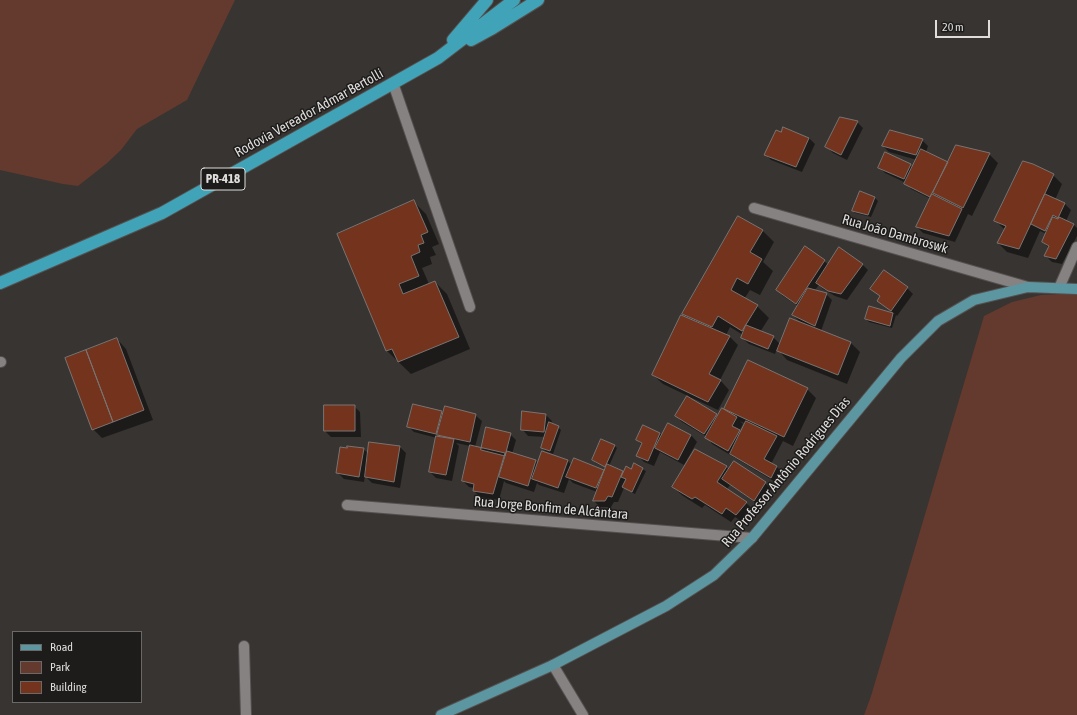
<!DOCTYPE html>
<meta charset="utf-8">
<style>
body{margin:0}
#map{position:relative;width:1077px;height:715px;overflow:hidden;background:#373432;font-family:"Asap Condensed",sans-serif}
canvas{display:block}
.legend{position:absolute;left:12px;top:631px;width:130px;height:72px;box-sizing:border-box;background:#1d1c1b;border:1px solid #6b6968;margin:0;padding:5px 7px;list-style:none;font-size:12px;color:#dfdddc}
.legend li{display:flex;align-items:center;gap:8px;height:20px}
.legend b{width:20px;border:1px solid #6b6968}
.scale{position:absolute;left:935px;top:20px;width:55px;height:18px;box-sizing:border-box;border:2px solid #dfdddc;border-top:0;padding-left:5px;font-size:12px;line-height:14px;white-space:nowrap;color:#dfdddc;-webkit-text-stroke:3px #1d1c1b;paint-order:stroke}
</style>
<div id="map">
<canvas width="1077" height="715"></canvas>
<ul class="legend">
<li><b style="height:5px;background:#5c96a1"></b>Road</li>
<li><b style="height:11px;background:#633a2d"></b>Park</li>
<li><b style="height:11px;background:#74331d"></b>Building</li>
</ul>
<div class="scale">20 m</div>
</div>
<script>
const ctx = document.querySelector('canvas').getContext('2d');
ctx.lineJoin = 'round';
function paint(path, color) {
  ctx.fillStyle = color;
  ctx.fill(path, 'evenodd');
}
function stroke(path, color, width, dash) {
  ctx.strokeStyle = color;
  ctx.lineWidth = width;
  ctx.lineCap = dash ? 'butt' : 'round';
  ctx.setLineDash(dash || []);
  ctx.stroke(path);
}
function label(font, color, halo, rows, align = 'center') {
  ctx.font = font + ' "Asap Condensed",sans-serif';
  ctx.lineWidth = 3;
  ctx.setLineDash([]);
  ctx.textBaseline = 'middle';
  ctx.strokeStyle = halo;
  ctx.fillStyle = color;
  for (const [text, x, y, turn = 0] of rows) {
    ctx.save();
    ctx.translate(x, y);
    ctx.rotate((+turn || 0) * Math.PI / 180);
    ctx.textAlign = isNaN(turn) ? turn : align;
    if (halo) ctx.strokeText(text, 0, 0);
    ctx.fillText(text, 0, 0);
    ctx.restore();
  }
}
paint(new Path2D(`
 M0,0h235l-48,100 -50,29 -16,21 -15,14 -28,22 -15,-2 -63,-14z
 M1077,293v422h-213l7,-19 113,-380 28,-14 29,-7z`), '#633a2d');
paint(new Path2D(`
 M857,122l6,6 -16,32 -14,-7 -6,-6z
 M809,138l6,6 -13,28 -31,-12 -6,-6z
 M922,140l6,6 -2,6 21,11 42,-9 9,9 -26,53 -4,-2 -13,28 -32,-9 -6,-6 14,-28 -20,-10 -5,-6 -21,-10 -6,-6 31,-2 3,3 4,-8 -28,-8 -6,-6z
 M1053,175l9,9 -7,16 10,4 6,6 -5,11 8,4 3,3v8l-15,28 -10,-2 -6,-6 3,-8 -6,-6 4,-8 -7,-3 -12,27 -21,-6 -9,-9 7,-13 -9,-9z
 M861,192l14,6 3,3 -7,16 -16,-4 -2,-2z
 M414,202l12,12 13,30 -7,3 4,8 -6,2 2,7 -10,4 7,16 6,-2 12,12 23,55 -59,25 -24,-23z
 M762,230l12,12 -11,20 10,9 -13,24 -10,-5 -6,9 13,7 12,12 -9,14 13,5 7,7 21,-21 -8,-8 5,-9 -15,-10 -6,-6 29,-42 23,17 33,-1 6,6 -21,30 -12,-4 -12,-7 -4,-4 -4,5 11,4 6,6 -11,31 30,12 9,9 -13,32 -60,-24 -10,-11 -2,5 -26,-10 -7,-6 1,-3 -13,-8 -4,8 3,1 9,9 -18,35 9,10 -11,20 -26,-12 -1,1 27,18 12,-4 -4,-4 81,-20 9,9 -23,48 -10,-5 -12,23 6,3 6,6 -6,10 -65,-39 -5,-7 -25,-15 -6,-6 12,-20 -25,-12 -10,-9 35,-56 -5,-5zM740,421l6,3 -5,9 -2,-2 4,-7z
 M907,288l6,6 -16,22 -1,-1 -4,13 -23,-6 -3,-3 4,-12 25,7 -17,-13 3,-4 -9,-8z
 M117,339l9,10 27,71 -51,18 -9,-9z
 M354,406l6,6 1,25h-30l-6,-6z
 M442,412l2,3h31l7,6 -7,26 7,2 28,-15 6,6 -4,14 24,7 2,3 5,-12 25,9 4,4 2,-5 31,11 2,-3 -11,-5 -3,-3 21,-15 3,3 -8,18 15,7 8,-3 2,-5 12,6 -11,23 -11,-6 -6,14h-4l-3,5h-11l-6,-6 3,-9 -24,-9 -4,-4 -5,14 -25,-8 -2,-2 -3,9 -28,-9 -2,-2 -5,19 -19,-3 -6,-6v-3l-5,-1 -6,-6 7,-35 -14,-3 3,3 -7,35 -16,-3 -6,-6 7,-34 -23,-6 -6,-6z
 M546,415l6,6 -1,3 7,3 3,3 -8,24 -8,-3 -3,-3 3,-11 -17,-1 -6,-7z
 M669,424l22,11 6,7 -13,23 -24,-13 -6,14 -10,-4 -6,-6 4,-11 -5,-5 23,-7 2,3z
 M353,447l10,2 6,5 31,-7 6,6 -6,35 -28,-5 -7,-7 -1,6 -20,-3 -7,-7z
 M726,467l3,3 36,13 6,6 -11,17 -30,-21 -3,4 19,14 10,9 -10,12 -11,-7 -4,5 -26,-17 -3,3 -19,-12 -10,-9z`), '#0007');
const building = new Path2D(`
 M840,117l18,4 -17,34 -16,-8z
 M783,127l26,11 -13,29 -32,-12 12,-25 5,2z
 M890,130l33,9 -7,16 -34,-9z
 M956,145l34,8 -27,55 -30,-15z
 M921,149l27,13 -18,35 -26,-13z
 M885,152l26,12 -7,15 -26,-11z
 M1023,161l10,3 21,10 -35,75 -22,-6 9,-17 -12,-5z
 M860,191l15,6 -7,18 -16,-4z
 M932,194l30,15 -13,27 -33,-9z
 M1045,194l20,9 -7,15 -5,-3 -8,16 -14,-7z
 M414,200l14,32 -7,3 3,8 -6,2 2,7 -9,4 8,20 -20,8 4,10 32,-13 24,56 -61,25 -6,-13 -6,2 -49,-117z
 M738,216l25,14 -13,22 12,7 -14,25 -11,-6 -6,12 27,15 -16,26 -24,-15 -6,11 -30,-13z
 M1053,217l5,2 1,-2 15,7 -18,35 -12,-3 5,-10 -7,-4z
 M805,246l20,14 -29,44 -20,-14z
 M839,247l24,17 -22,30 -13,-3 -12,-8z
 M884,270l24,17 -17,24 -14,-10 3,-5 -10,-7z
 M808,288l19,5 -12,33 -23,-11z
 M869,306l24,7 -3,13 -25,-7z
 M681,315l49,21 -21,38 12,6 -13,22 -56,-27z
 M790,318l61,24 -13,33 -61,-24z
 M746,325l28,11 -6,13 -27,-11z
 M117,338l27,72 -31,12 -27,-72z
 M86,350l27,72 -21,8 -27,-72z
 M748,360l60,28 -24,49 -60,-28z
 M687,396l30,18 -13,20 -29,-18z
 M413,404l29,7 -6,23 -29,-7z
 M324,405h31v26h-31z
 M445,406l31,8 -6,28 -33,-7z
 M722,408l15,9 -5,9 8,4 -12,21 -23,-13z
 M522,411l24,3 -2,18 -23,-2z
 M746,421l31,15 -13,23 13,7 -6,12 -41,-24z
 M549,422l10,4 -9,25 -9,-3z
 M668,423l23,12 -13,25 -23,-12z
 M643,425l17,8 -12,28 -12,-5 6,-13 -6,-3z
 M486,427l25,6 -6,23 -24,-6z
 M436,436l18,3 -8,36 -17,-3z
 M601,439l14,6 -10,22 -13,-7z
 M369,442l31,4 -6,36 -29,-5z
 M470,445l35,8 -12,41 -20,-3 1,-7 -12,-3z
 M347,446l17,2 -5,29 -23,-4 4,-26 7,1z
 M695,449l32,17 -10,16 30,20 -11,13 -10,-7 -4,6 -27,-17 -3,2 -20,-12z
 M507,451l29,9 -8,26 -29,-9z
 M542,451l26,9 -10,28 -26,-9z
 M574,458l30,12 -8,18 -30,-11z
 M734,461l32,21 -12,19 -32,-22z
 M634,463l9,5 -11,24 -10,-5 4,-8 -5,-2 5,-11 5,3z
 M607,464l16,7 -11,26 -4,-1 -3,5h-12z`);
paint(building, '#74331d');
stroke(building, '#787472', 1);
const minor = new Path2D(`
 M393,83l77,224
 M754,208l274,79
 M1059,288l18,-41
 M0,362h1
 M347,505l405,33
 M244,646l2,69
 M553,665l30,50`);
const major = new Path2D(`
 M441,715l112,-50 113,-59 48,-31 38,-37 149,-180 37,-37 36,-21 54,-13 49,2`);
const highway = new Path2D(`
 M453,40l34,-40
 M471,40l22,-12 45,-28
 M0,283l162,-70 276,-155 76,-58`);
stroke(minor, '#555150', 12);
stroke(major, '#555150', 12);
stroke(highway, '#555150', 14);
stroke(minor, '#868281', 10);
stroke(major, '#5c96a1', 10);
stroke(highway, '#40a3b7', 12);
for (const [x, y, w] of [
 [223,179,44]
]) {
  const box = new Path2D();
  box.roundRect(x - w / 2, y - 11, w, 22, 3);
  ctx.fillStyle = '#1d1c1b';
  ctx.fill(box);
  stroke(box, '#dfdddc', 1);
}
label('bold 13px', '#dfdddc', null, [
 ["PR-418",223,179]
]);
label('14px', '#dfdddc', '#1d1c1b', [
 ["Rodovia Vereador Admar Bertolli",309,113,-29],
 ["Rua João Dambroswk",895,234,16],
 ["Rua Professor Antônio Rodrigues Dias",786,472,-50],
 ["Rua Jorge Bonfim de Alcântara",551,508,5]
]);
</script>
